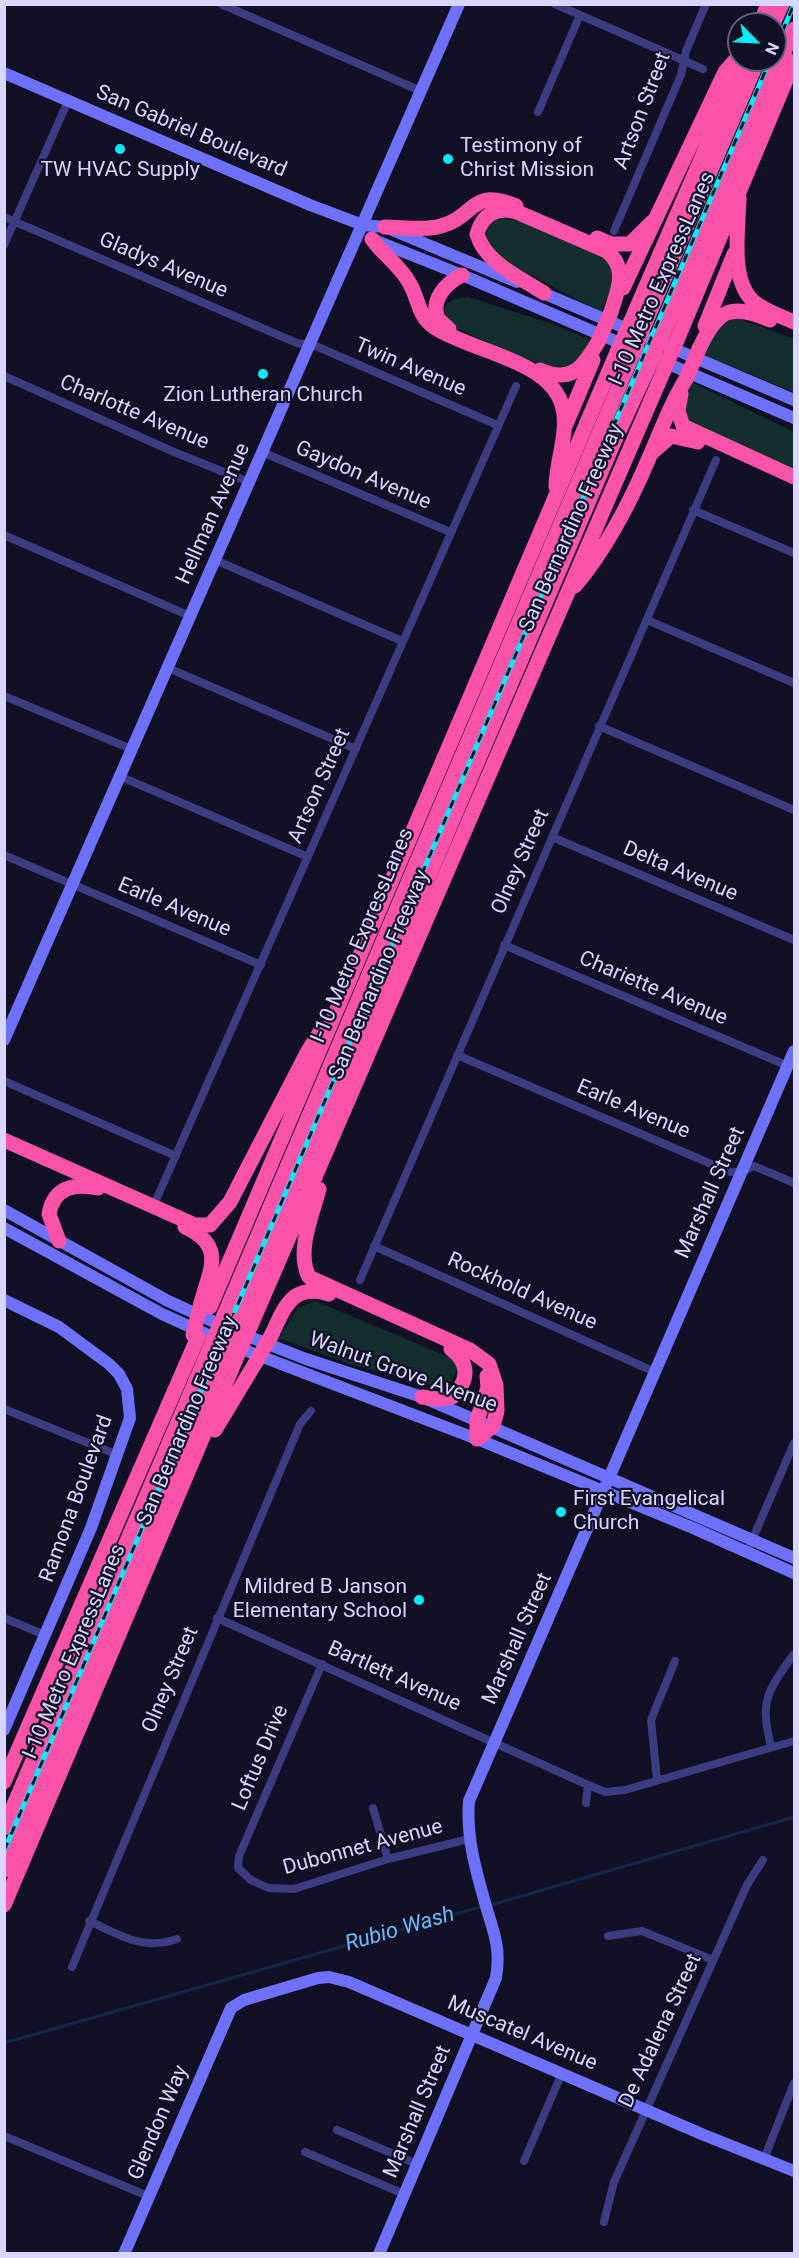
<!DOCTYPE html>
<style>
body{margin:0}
#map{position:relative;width:799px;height:2258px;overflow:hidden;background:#121025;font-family:Roboto,sans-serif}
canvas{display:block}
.frame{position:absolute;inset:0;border:6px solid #d8d5fe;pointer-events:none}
.north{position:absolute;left:727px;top:12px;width:60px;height:60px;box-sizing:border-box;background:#121025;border:2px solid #615f7c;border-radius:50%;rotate:114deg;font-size:16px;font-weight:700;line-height:24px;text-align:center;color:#d8d5fe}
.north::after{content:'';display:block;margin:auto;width:21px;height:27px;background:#06ebf9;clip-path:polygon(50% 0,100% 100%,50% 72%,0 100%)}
</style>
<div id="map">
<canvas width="799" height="2258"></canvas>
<div class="frame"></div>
<div class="north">N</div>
</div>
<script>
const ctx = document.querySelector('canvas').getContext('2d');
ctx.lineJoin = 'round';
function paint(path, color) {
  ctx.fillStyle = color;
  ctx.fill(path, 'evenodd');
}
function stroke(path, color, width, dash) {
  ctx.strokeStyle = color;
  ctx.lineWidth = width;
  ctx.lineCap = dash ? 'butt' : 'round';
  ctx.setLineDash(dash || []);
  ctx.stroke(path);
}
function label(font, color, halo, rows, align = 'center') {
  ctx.font = font + ' Roboto,sans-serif';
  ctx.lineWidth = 4.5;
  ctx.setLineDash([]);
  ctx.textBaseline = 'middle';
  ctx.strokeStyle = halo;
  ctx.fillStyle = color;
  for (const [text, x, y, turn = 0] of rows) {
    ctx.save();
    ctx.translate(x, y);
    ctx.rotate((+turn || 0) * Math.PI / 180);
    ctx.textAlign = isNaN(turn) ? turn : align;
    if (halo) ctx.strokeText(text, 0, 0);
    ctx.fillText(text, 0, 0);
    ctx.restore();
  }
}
paint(new Path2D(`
 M500,218l23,3 81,34 10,14 -3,21 -10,22 -103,-54 -13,-15 3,-15 5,-7z
 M468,297l87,28 35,15c-5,10 -9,20 -20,25 -21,10 -93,-28 -115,-38l-10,-9v-12l9,-7z
 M737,318l57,21v53l-90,-37c8,-19 12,-33 33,-37z
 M689,381l105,51v39l-106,-47 -6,-22z
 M315,1301l134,56 6,6 2,7 -6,12 -13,5 -88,-23 -71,-26 19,-30z`), '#132f2d');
stroke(new Path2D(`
 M491,1905l303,-88
 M4,2043l480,-137`), '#0f284a', 3);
stroke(new Path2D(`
 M221,4l200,87
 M555,4l148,65
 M538,112l42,-97
 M4,217l293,126 21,4 179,78
 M614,231l67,-156 5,-24 20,-47
 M4,245l64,-144
 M4,376l170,76 75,30
 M262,452l188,80
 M693,510l101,43
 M4,535l186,81
 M215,560l187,81
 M647,620l147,63
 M168,668l188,81
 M4,696l127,53
 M599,726l195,84
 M119,776l189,81
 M552,837l242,103
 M4,855l257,110
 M504,945l284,121
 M457,1055l273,117h12l12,-6 40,17
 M4,1081l172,75
 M156,1200l360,-814
 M374,1246l281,126
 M360,1280l356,-820
 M4,1409l114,46
 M750,1545l44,-102
 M4,1618l41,17
 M217,1618l371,167
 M322,1664l-83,192 -1,12 13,12 17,8 26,1 94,-30 81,-20
 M771,1747c-11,-47 -5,-53 22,-92
 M657,1780l-6,-60 24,-59
 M586,1803l2,-18 17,7 20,-2 169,-49
 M373,1808l15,51
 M89,1921c31,14 54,30 88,18
 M608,1936l34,-5 71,29
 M72,1967l228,-543 11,-13
 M337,2130l80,34
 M4,2136l144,60
 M305,2152l99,42
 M764,2159l30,-76
 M524,2161l38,-88
 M604,2222l10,-40 133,-297 16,-25`), '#3c3c83', 8);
stroke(new Path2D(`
 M4,73l306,132 53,20 22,2 132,55
 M374,240l88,35 332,143
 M536,290l258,110
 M4,1040l455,-1036
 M4,1210l164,91 64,29 74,29 116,38 372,161
 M4,1228l158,86 64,29 251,96 216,89 101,45
 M4,1300l55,27 50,37 10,10 8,15 3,29 -39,110 -87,202
 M124,2254l107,-246 13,-8 74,-22 11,-1 20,5 355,153 90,36
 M379,2254l117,-276c5,-31 -2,-44 -10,-72 -10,-35 -20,-69 -17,-105l325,-750`), '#6e71fc', 12);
stroke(new Path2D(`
 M760,24l8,-20
 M773,24l9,-20
 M739,197c0,29 -10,82 14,104 11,10 28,15 41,21
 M385,227c18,0 38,4 56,-1 34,-9 30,-39 75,-20
 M597,238l14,6h19l22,-22
 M372,239c11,16 29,27 38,45 9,16 8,32 24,43 36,24 111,32 127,75 10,26 -5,58 -5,85
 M623,288l102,-216 14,-16
 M544,293c-23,-15 -59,-30 -67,-59 6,-21 20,-27 40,-22l90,39c21,18 11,38 4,61
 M631,321l113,-261
 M644,326l114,-266
 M705,326l29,-72
 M449,329l-11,-10c-8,-19 8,-36 24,-44
 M663,334l131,-305
 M677,340l117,-279
 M699,349c18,-38 30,-47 71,-29
 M540,370c32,14 43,-3 58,-28
 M681,394l-3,17 5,15 111,51
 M566,424l27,-64
 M654,451l17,-15 27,6
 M575,586c31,-37 55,-83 74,-128 12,-27 21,-54 37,-79
 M4,1140l191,85h15l20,-23 78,-151 14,-22
 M319,1189c-7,27 -23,62 -10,88l161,73 19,14 7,21 1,26 -4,15 -16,13
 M185,1227c41,19 25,42 16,76
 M59,1241l-10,-27c5,-27 25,-31 49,-26
 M210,1307l408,-957
 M225,1313l407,-957
 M239,1320l375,-878 36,-78
 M251,1325l413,-955
 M272,1334c13,-28 21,-51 57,-40
 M422,1397l15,2 15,-2c17,-16 18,-34 -1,-48
 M215,1430l41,-68
 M477,1439v-19l11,-32 -1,-12
 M4,1782l194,-445
 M4,1828l208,-485
 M4,1870l223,-521
 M4,1905l234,-551`), '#fb53aa', 15);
const rail = new Path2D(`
 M775,49l19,-45
 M4,1851l766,-1791`);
stroke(rail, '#06ebf9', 5);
stroke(rail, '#121025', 3, [9]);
stroke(new Path2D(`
 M598,342l13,-30
 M618,350l13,-29
 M632,356l12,-30
 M650,364l13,-30
 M664,370l13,-30
 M686,379l13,-30
 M193,1335l8,-32
 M212,1343l13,-30
 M227,1349l12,-29
 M238,1354l13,-29
 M256,1362l16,-28`), '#fb53aa', 15);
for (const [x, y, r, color] of [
 [120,149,6,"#06ebf9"],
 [448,159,6,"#06ebf9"],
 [263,374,6,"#06ebf9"],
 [561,1512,6,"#06ebf9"],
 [419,1600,6,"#06ebf9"]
]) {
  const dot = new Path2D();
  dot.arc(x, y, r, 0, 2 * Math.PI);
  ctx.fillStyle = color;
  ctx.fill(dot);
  stroke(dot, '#121025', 2);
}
label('21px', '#d8d5fe', '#121025', [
 ["Artson Street",643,111,-69],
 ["San Gabriel Boulevard",191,132,23],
 ["Gladys Avenue",163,266,23],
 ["I-10 Metro ExpressLanes",663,279,-66],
 ["Twin Avenue",410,368,23],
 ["Charlotte Avenue",134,413,23],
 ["Gaydon Avenue",363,476,23],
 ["Hellman Avenue",214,514,-66],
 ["San Bernardino Freeway",572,528,-66],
 ["Artson Street",320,786,-66],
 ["Olney Street",521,862,-66],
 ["Delta Avenue",680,872,23],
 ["Earle Avenue",174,908,23],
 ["I-10 Metro ExpressLanes",363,936,-67],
 ["San Bernardino Freeway",380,975,-67],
 ["Chariette Avenue",653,989,23],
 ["Earle Avenue",633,1110,23],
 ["Marshall Street",711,1193,-66],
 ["Rockhold Avenue",522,1292,24],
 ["Walnut Grove Avenue",403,1373,20],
 ["San Bernardino Freeway",188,1421,-67],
 ["Ramona Boulevard",77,1499,-70],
 ["Marshall Street",518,1639,-66],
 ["I-10 Metro ExpressLanes",75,1652,-67],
 ["Bartlett Avenue",394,1677,24],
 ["Olney Street",171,1680,-67],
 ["Loftus Drive",261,1758,-67],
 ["Dubonnet Avenue",363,1848,-15],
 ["De Adalena Street",661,2031,-65],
 ["Muscatel Avenue",522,2034,23],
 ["Marshall Street",418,2112,-67],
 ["Glendon Way",159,2123,-67]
]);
label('21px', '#d8d5fe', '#121025', [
 ["Testimony of",460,147],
 ["Christ Mission",460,171],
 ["TW HVAC Supply",120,171,"center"],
 ["Zion Lutheran Church",263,396,"center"],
 ["First Evangelical",573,1500],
 ["Church",573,1524],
 ["Mildred B Janson",407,1588,"right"],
 ["Elementary School",407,1612,"right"]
], 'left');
label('italic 22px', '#66bcfb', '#121025', [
 ["Rubio Wash",400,1930,-16]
]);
</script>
